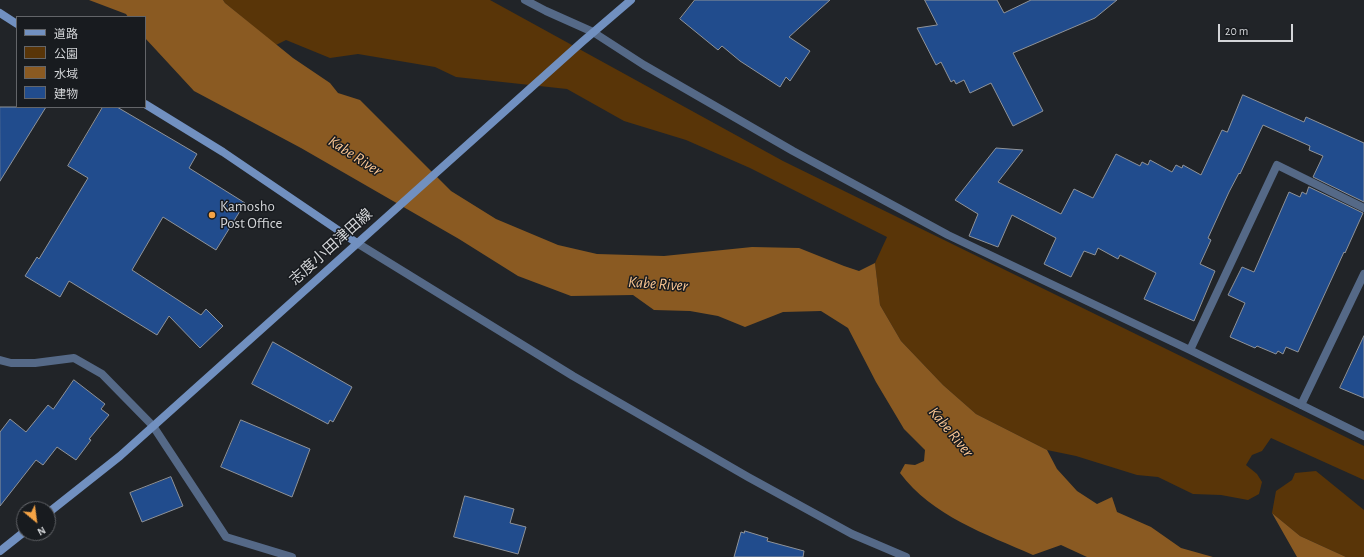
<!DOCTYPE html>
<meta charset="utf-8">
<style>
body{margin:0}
#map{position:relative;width:1364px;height:557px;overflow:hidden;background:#212428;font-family:"Alegreya Sans","Noto Sans JP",sans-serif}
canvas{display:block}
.legend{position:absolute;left:16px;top:16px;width:130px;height:92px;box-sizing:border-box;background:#181b1f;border:1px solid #636569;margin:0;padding:5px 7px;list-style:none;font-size:12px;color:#d3d5d8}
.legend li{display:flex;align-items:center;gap:8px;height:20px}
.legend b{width:20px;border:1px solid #636569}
.north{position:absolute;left:16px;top:501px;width:40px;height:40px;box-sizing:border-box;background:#181b1f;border:1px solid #636569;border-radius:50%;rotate:151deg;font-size:11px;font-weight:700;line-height:16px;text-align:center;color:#d3d5d8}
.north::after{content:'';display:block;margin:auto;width:14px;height:18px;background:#f5a345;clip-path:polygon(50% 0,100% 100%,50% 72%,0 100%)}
.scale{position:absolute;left:1218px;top:24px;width:75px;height:18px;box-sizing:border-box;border:2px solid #d3d5d8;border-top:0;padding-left:5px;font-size:12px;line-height:14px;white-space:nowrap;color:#d3d5d8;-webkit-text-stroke:3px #181b1f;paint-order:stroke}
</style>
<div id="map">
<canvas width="1364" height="557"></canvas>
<ul class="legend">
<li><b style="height:5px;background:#7190c0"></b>道路</li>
<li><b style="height:11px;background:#593508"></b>公園</li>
<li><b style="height:11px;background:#8a5a22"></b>水域</li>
<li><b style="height:11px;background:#214c8d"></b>建物</li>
</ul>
<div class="north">N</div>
<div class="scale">20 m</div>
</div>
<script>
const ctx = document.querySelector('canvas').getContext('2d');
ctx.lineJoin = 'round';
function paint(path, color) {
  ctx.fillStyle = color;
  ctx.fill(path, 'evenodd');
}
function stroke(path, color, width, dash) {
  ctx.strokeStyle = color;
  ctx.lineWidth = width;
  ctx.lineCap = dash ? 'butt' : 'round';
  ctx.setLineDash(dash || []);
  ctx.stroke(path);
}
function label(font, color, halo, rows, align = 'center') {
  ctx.font = font + ' "Alegreya Sans","Noto Sans JP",sans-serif';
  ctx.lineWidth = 3;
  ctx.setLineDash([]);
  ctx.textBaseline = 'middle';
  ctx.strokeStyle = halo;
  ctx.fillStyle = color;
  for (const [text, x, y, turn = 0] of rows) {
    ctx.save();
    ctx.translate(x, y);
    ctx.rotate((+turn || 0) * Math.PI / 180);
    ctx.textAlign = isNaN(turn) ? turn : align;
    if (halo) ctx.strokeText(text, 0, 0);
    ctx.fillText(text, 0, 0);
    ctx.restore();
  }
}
paint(new Path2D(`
 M223,0h267l293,161 581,285v34l-93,-42 -9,13 -10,4 -6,10 11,9 5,8 -3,12 -11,6 -27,-5 -28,-1 -35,-17 -21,-2 -61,-19 -29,-6 -71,-36 -33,-29 -42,-44 -21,-36 -5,-42 12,-26 -137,-69 -64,-28 -62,-19 -57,-32 -111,-12 -21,-10 -77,-13 -28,4 -44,-18 -10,5 -51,-42z
 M1316,471l48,39v47h-18l-46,-21 -28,-23 4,-22 16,-11 3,-7z`), '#593508');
paint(new Path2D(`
 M89,0h134l2,3 68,55 37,25 8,10 22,7 91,91 45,28 62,26 39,9 67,2 88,-9 47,1 45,18 15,5 16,-8 5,42 21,36 42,44 33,29 71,36 10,19 20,22 20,13 15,-7 5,15 34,15 30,21 32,9h-126l-26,-12 -28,10c-47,-21 -101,-39 -133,-82l5,-9 10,1 9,-4 1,-11 -21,-21 -28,-47 -28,-54 -27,-17 -38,1 -38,15 -27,-11 -28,-5 -36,-1 -21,-15 -62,1 -53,-20 -59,-37 -158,-91 -107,-57 -49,-53v-21h-17l-2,-3z
 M1272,513l28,23 46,21h-49z`), '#8a5a22');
const building = new Path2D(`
 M695,0h135l-41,37 21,14 -20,30 -4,-4 -6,10 -40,-26 -18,-15 -4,4 -38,-31z
 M925,0h72l7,13 27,-13h86l-22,18 -82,35 30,58 -30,15 -22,-43 -21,10 -6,-13 -8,4 -2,-4 -3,2 -10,-20 -5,3 -19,-37 20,-3z
 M1243,95l61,27 2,-5 58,26v59l-51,-25 10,-21 -14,-6 1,-4 -47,-21 -23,49 -1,-1 -10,19 -21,46 3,2 -11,24 15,7 -21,50 -50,-22 12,-26 -36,-18 -2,4 -20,-11 -3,7 -11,-4 -13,26 -27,-13 12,-26 -44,-23 -14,32 -29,-11 9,-22 -23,-14 41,-52 27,2 -25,32 63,32 13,-25 19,9 23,-44 24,12 2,-4 6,3 2,-5 22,12 4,-7 6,3 1,-3 18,10 21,-45 5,2z
 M0,107h46l-46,74z
 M103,107h14l80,47 -8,14 56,35 -29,47 -53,-33 -31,53 69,45 5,-6 17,17 -23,22 -31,-32 -12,19 -88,-54 -9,16 -35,-21 12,-19 2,2 49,-81 -20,-12z
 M1309,187l54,26 -18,40 -1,-1 -46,100 -12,-5 -3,7 -5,-3 -2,3 -19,-8 -2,2 -25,-11 15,-34 -17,-8 14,-28 12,5 35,-80 11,5 2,-5 4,2z
 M1364,336v62l-24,-10z
 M273,342l79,45 -19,35 -3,-2 -2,4 -76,-40z
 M74,380l31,24 -4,5 8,6 -20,24 2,1 -15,20 -19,-13 -14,18 -7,-5 -36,46v-74l10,-13 16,13 22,-27 5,4z
 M241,420l69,29 -18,48 -71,-30z
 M171,477l12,29 -41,16 -12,-29z
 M465,496l49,13 -4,14 16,4 -8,27 -64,-17z
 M745,531l23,7 -1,3 37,10 -1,6h-69l7,-25 3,1z`);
paint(building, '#214c8d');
stroke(building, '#8f9399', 1);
stroke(new Path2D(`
 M525,0l21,11 47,21 51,33 149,86 155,84 242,115 174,86
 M357,243l216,133 175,101 104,57 54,23
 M1190,350l87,-185 87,43
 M0,360l11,3h24l39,-5 28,16 51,52 73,111 66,20
 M1301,405l63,-131`), '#556987', 8);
stroke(new Path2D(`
 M0,13l17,11
 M145,104l78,48 134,91
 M48,513l72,-57 462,-414 49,-42
 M0,551l24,-19`), '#7190c0', 8);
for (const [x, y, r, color] of [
 [212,215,4,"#f5a345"]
]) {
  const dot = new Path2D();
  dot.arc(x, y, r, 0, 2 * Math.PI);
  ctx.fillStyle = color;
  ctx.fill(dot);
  stroke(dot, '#181b1f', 1.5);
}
label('15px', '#d3d5d8', '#181b1f', [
 ["Kamosho",220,206],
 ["Post Office",220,223]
], 'left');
label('15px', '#d3d5d8', '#181b1f', [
 ["志度小田津田線",331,247,-42]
]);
label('italic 16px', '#f9c592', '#181b1f', [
 ["Kabe River",355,156,33],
 ["Kabe River",658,284,4],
 ["Kabe River",951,432,50]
]);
</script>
